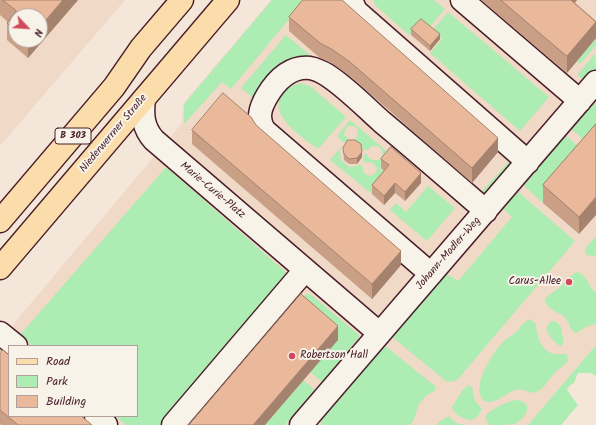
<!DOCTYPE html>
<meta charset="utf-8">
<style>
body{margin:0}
#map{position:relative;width:596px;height:425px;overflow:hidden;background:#f4e7d9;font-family:Kalam,sans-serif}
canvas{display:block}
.legend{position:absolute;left:8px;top:345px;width:130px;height:72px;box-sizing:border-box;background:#f7f3e8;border:1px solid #b29e9c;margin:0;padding:5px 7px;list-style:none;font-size:12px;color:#4a1f2b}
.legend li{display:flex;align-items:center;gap:8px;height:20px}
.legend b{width:20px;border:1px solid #b29e9c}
.north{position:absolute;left:8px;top:8px;width:40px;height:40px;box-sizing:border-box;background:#f7f3e8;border:1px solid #b29e9c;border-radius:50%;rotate:115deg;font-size:11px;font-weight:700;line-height:16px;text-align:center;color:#4a1f2b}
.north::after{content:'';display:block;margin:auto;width:14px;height:18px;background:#d1495b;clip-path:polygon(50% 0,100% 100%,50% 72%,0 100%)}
</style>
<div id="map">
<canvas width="596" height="425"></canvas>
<ul class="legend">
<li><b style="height:5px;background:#fbddab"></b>Road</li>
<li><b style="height:11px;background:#adecb3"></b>Park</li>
<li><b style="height:11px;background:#eab99c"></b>Building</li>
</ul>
<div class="north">N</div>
</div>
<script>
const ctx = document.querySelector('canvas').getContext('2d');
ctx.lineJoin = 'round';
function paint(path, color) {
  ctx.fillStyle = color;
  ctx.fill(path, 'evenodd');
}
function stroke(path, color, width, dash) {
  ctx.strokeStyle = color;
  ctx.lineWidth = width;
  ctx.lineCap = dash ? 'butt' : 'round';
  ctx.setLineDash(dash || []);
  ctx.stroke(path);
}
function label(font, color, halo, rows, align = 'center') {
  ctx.font = font + ' Kalam,sans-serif';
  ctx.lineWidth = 4;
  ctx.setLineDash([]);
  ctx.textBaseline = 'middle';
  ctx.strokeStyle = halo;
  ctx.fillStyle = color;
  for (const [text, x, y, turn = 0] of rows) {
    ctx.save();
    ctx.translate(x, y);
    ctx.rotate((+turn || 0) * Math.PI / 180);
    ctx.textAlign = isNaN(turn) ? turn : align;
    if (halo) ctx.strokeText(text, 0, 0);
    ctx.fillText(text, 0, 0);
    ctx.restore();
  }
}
paint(new Path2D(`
 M0,0h125l-125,146zM16,16h24v24h-24z
 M271,0h325v345l-68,80h-528v-85l182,-217 1,-19zM9,346h128v70h-128z`), '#f1d9c7');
paint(new Path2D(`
 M272,0h33l-74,89 -9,-7 -38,42v-20z
 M373,0h61l11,9 -16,19 -8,-6 -12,13 -33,-29z
 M448,12l101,85 -29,34 -90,-78 12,-14 -10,-8z
 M286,35l39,33 -9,-2 -55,38 -20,-16z
 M596,38v7l-16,19 -3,-3z
 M595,54l1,18 -9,11 -10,-8z
 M300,83l10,3 36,31 -28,32c-13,-10 -47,-31 -38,-51 4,-8 11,-12 20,-15z
 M592,102l4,3v37l-4,5 -22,-19z
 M350,120l41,35 -11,13 8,8 -16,18 -42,-34 12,-14 -2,5 1,9 8,7 9,-1 2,-2 3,3v5l5,4 5,-1 4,-4 -1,-5 -5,-4 -5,1 -3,-3 1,-6h3l1,3 5,3h6l4,-4 -1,-6 -4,-4h-6l-4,4h-4l-10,-7v-3c4,-3 4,-6 4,-10l-4,-4h-6l-3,4 -1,5 5,4v2l-5,2 -7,-7z
 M565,135l21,18 -43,50 -18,-16 -1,-5z
 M512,158v9l-20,29h-14z
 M166,167l123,108 -129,150h-34l-11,-9h22v-70h-104l-13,-11z
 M428,186l27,22 -28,33 -37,-31 6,-7 10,9z
 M516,190l59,51 -116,137 -4,3 -8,1 -56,-46 54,-63 13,8 54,-64 -11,-10z
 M596,236v19l-4,1 -5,-1c-5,-7 5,-13 9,-19z
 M577,272c12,3 10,15 19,21v31l-8,2 -12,7c-8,-3 -5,-9 -10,-14 -4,-6 -13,-7 -18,-13 -8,-9 5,-13 11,-18 6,-6 10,-13 18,-16z
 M306,294h4l48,40 1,3 -37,45 -12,-10 -69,-4z
 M530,319l6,5c1,13 4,27 19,30 5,1 8,-1 12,1l1,5c-3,6 -11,9 -15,15 -6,6 -9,14 -17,17 -7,3 -13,-5 -21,-2 -10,4 -20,15 -31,11 -14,-13 7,-46 18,-58 4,-5 10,-7 14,-11 5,-5 7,-10 14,-13z
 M554,321c10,4 7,12 10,21l-3,4c-6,-1 -12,-11 -15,-17l4,-7z
 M384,345l51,41v5l-8,4 -8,9 -6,18 -4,3h-87l-2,-4z
 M596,345v31l-6,-3h-12l-4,10 -5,3 -2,4 11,15 -17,20h-33z
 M303,380l12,10 -30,35h-20z
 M468,385l4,2 3,14 7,8 -4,7 -6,4c-8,0 -18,-5 -20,-13l10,-16z
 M517,400c18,3 9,18 -2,24 -7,1 -19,1 -26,1l-4,-8c4,-7 24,-17 32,-17z
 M447,417h3l6,6 9,2h-28l3,-4z`), '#adecb3');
const minor = new Path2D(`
 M351,0l5,11 172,151
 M462,0l118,101
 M144,99c-2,16 -1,29 10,41l225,193
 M431,274l-167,-144c-7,-12 -4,-22 3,-34 9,-15 23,-30 43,-28 6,1 12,4 17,7 20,13 37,31 55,47 35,29 69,59 104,89
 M0,333l16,13
 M96,416l10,9
 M173,425l132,-155
 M301,425l295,-343`);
const primary = new Path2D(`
 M0,221l114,-134 27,-39 41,-48
 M0,268l228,-268`);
stroke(minor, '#4a1f2b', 25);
stroke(primary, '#4a1f2b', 25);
stroke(minor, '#f7f3e8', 22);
stroke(primary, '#fbddab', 22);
paint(new Path2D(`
 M0,0h78l-50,58 -21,-18v-17l1,-1 -8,-7zM16,16l24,24h-24z
 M481,0h96l-2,3 21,18v17l-29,35z
 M289,17l209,135 -26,31 -122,-107 -17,-12 -13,-6 -31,-27z
 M411,29l29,10 -10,12 -19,-16z
 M596,124l-17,110 -36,-31v-18z
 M256,125l145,140 -29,34 -180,-155v-14z
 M343,148l19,9 -5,7h-8l-5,-4z
 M381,159l40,24 -16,18 -10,-8 -11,12 -12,-11v-9l12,-14 -3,-3z
 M0,353l92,72h-91l-1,-1z`), '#c99f86');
paint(new Path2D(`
 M63,0h15l-50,58v-17l1,-1h11v-13z
 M566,0h11l-11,13z
 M596,22v16l-29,35v-17z
 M440,34v5l-10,12v-5z
 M498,138v14l-26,31v-15z
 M362,152v5l-5,7v-6z
 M421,173v10l-16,18v-9z
 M395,183v10l-11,12v-9z
 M596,197v18l-17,19v-17z
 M401,251v14l-29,34v-15z
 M338,326v14l-73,85h-12z`), '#a4826d');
const building = new Path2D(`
 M3,0h60l-23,27v-11h-24v14l-9,-7 9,-12z
 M303,0h39l156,138 -26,30 -122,-106 -17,-12 -13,-7 -31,-26z
 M501,0h70l25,22 -29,34z
 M421,19l19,15 -10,12 -19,-17z
 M223,93l28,24 5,8 145,126 -29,33 -180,-154z
 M596,124v73l-17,20 -36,-32z
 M348,140h7l6,4 1,8 -5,6 -8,1 -5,-5 -1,-6z
 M391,147l30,26 -16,19 -10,-9 -11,13 -12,-11 17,-20 -8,-6z
 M301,294l37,32 -85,99h-64z
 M3,350l6,5v61h72l11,9h-74l-18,-15v-57z`);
paint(building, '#eab99c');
stroke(building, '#a4826d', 1);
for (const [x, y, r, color] of [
 [569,282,4,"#d1495b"],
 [292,356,4,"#d1495b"]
]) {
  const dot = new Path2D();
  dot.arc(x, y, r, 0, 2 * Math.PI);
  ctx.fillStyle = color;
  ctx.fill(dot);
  stroke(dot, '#f7f3e8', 1.5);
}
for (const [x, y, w] of [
 [73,136,36]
]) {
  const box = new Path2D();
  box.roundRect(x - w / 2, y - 8, w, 16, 3);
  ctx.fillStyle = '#f7f3e8';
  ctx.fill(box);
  stroke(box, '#4a1f2b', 1);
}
label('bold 10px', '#4a1f2b', null, [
 ["B 303",73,136]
]);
label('11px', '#4a1f2b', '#f7f3e8', [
 ["Niederwerrner Straße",114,134,-50],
 ["Marie-Curie-Platz",212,191,40],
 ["Johann-Modler-Weg",449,254,-49]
]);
label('11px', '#4a1f2b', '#f7f3e8', [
 ["Carus-Allee",561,282],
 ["Robertson Hall",300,356,"left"]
], 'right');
</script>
